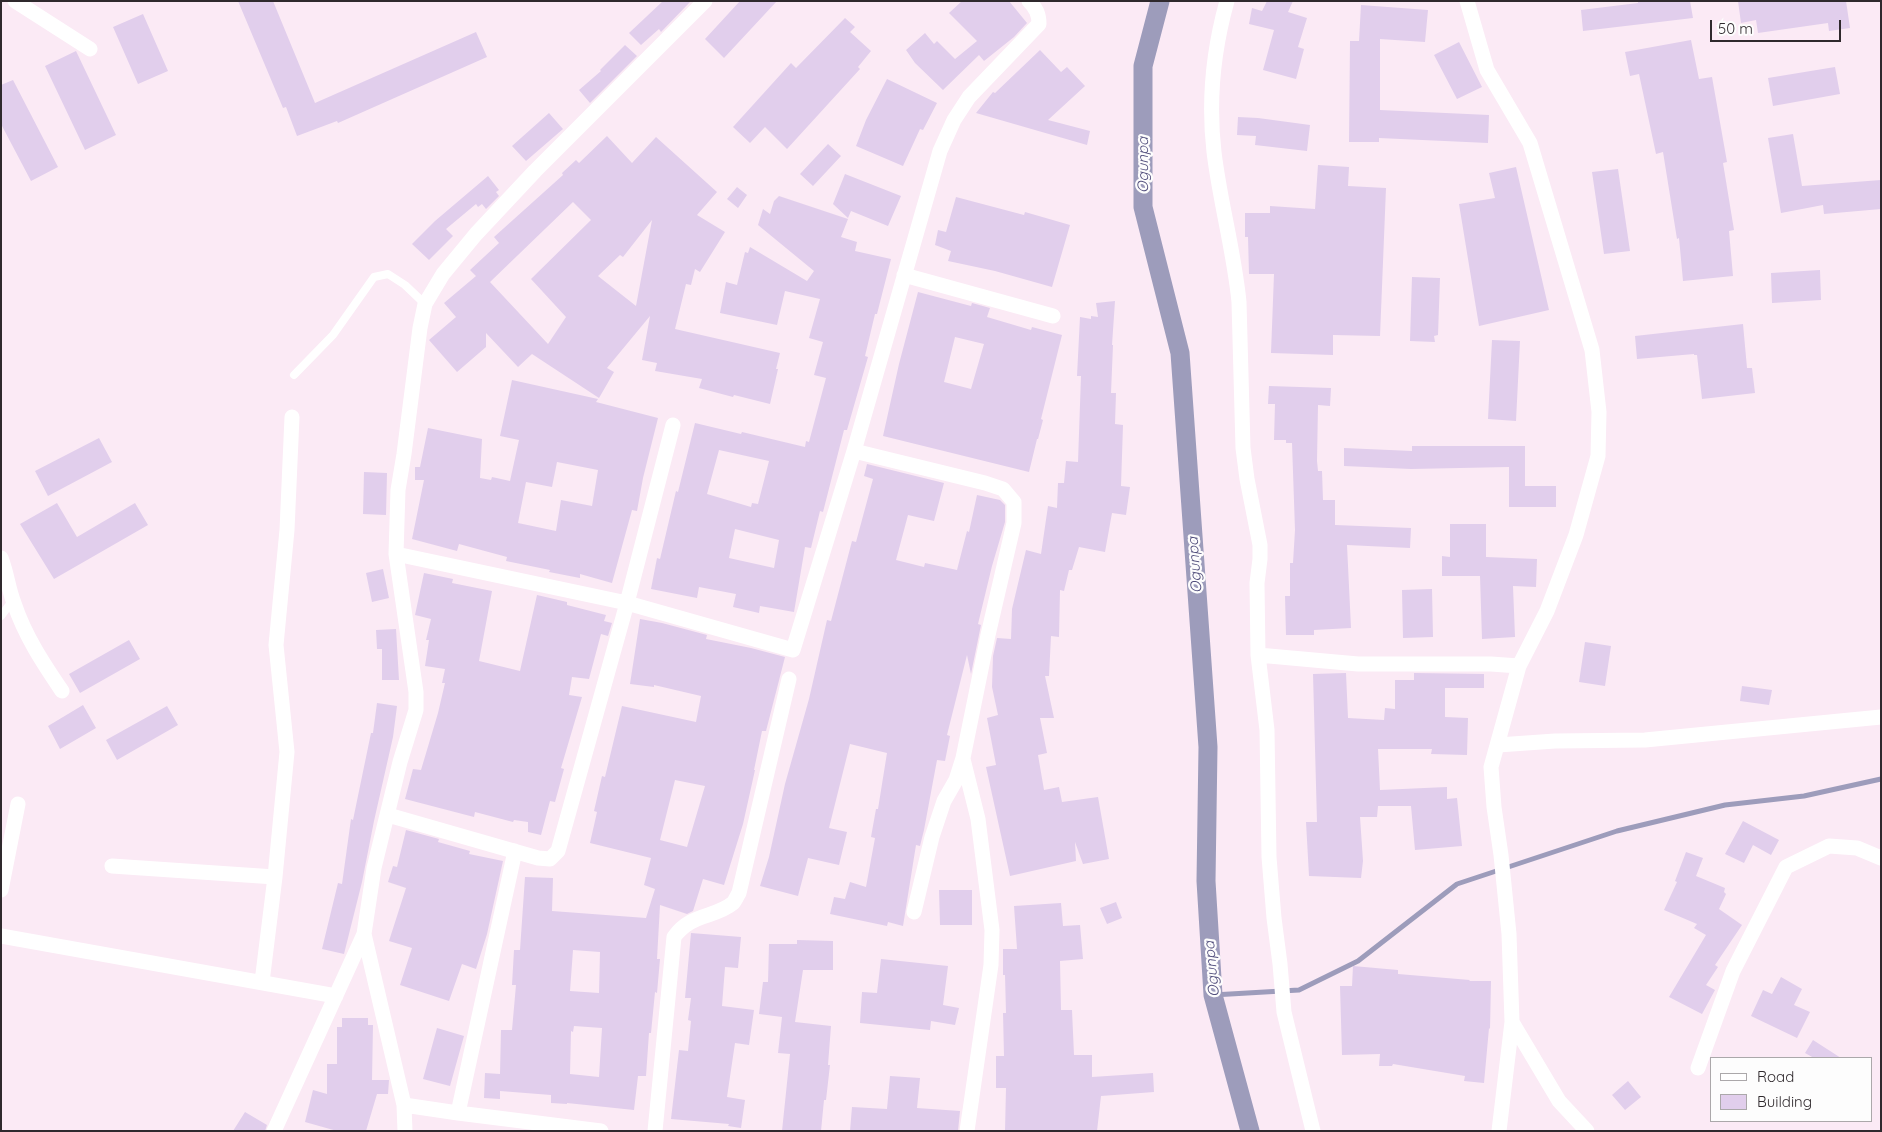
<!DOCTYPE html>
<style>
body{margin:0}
#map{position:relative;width:1882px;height:1132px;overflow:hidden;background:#fbeaf5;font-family:Quicksand,sans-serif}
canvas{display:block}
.frame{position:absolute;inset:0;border:2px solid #2f292d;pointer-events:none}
.legend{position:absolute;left:1710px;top:1057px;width:162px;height:65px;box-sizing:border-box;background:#fdfdfd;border:1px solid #aba8aa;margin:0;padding:6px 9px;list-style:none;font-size:15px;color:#2f292d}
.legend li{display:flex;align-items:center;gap:10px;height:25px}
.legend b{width:25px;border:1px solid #aba8aa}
.scale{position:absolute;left:1710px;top:20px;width:131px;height:22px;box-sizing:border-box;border:2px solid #2f292d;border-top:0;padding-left:6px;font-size:15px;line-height:18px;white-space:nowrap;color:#2f292d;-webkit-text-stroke:4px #fdfdfd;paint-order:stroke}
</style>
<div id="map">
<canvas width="1882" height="1132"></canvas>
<div class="frame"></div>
<ul class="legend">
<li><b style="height:6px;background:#fff"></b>Road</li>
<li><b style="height:14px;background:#e1ceec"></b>Building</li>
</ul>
<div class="scale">50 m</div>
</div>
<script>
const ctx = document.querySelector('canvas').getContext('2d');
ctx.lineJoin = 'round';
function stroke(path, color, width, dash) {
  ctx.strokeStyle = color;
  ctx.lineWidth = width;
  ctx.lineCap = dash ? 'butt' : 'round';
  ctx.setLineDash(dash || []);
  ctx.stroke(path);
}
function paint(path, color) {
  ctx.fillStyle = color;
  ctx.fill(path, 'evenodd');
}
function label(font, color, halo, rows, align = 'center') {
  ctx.font = font + ' Quicksand,sans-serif';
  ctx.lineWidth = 4.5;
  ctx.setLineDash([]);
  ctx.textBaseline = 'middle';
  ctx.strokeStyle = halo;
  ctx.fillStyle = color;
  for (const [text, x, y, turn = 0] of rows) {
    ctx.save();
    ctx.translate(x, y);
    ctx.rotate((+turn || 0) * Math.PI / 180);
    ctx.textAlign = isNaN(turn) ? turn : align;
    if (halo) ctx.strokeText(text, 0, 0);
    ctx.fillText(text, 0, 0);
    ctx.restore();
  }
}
stroke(new Path2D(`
 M1213,995l86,-5 59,-29 99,-77 160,-53 108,-26 79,-9 77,-17`), '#9d9cbb', 5);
stroke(new Path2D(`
 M1160,1l-17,65v141l37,146 28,394 -2,134 7,114 37,136`), '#9d9cbb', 19);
paint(new Path2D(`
 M238,1h35l42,102 161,-71 11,25 -149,66 -1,-2 -40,15 -11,-29 -3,1z
 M663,1h28l-30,31 -2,-3 -18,16 -12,-12z
 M740,1h37l-53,57 -19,-19z
 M962,1h47l18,22 -13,14 -30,24 -5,-6 -36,35 -28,-27 -9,-13 19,-17 9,11 3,-3 18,18 22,-18 -28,-28z
 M1267,1h26l-5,11 19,6 -9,29 6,2 -8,30 -33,-9 11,-40 -25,-6 3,-16 10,3z
 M1638,1h52l3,17 -110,13 -2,-21 57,-7z
 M1738,1h108l4,27 -21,3 -1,-8 -70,10 -2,-13 -15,3z
 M1361,5l67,5 -3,32 -45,-3v71l109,5 -1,28 -109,-5v4h-30l1,-101h9z
 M143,14l25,57 -30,13 -25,-57z
 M845,18l10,9 -5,5 21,19 -13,16 2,2 -73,80 -22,-22 -15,16 -17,-16 58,-64 5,5z
 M1691,40l8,39 13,-2 15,85 -4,1 11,67 -5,1 4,45 -50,5 -4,-43 -2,1 -14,-87 -7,2 -17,-80 -9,2 -5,-24z
 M1459,42l23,45 -25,12 -23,-44z
 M625,45l12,11 -47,47 -11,-13 22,-19 -1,-1z
 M1040,50l21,22 6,-5 18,19 -37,34 42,11 -3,14 -111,-32 17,-21 2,1z
 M76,51l40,84 -31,15 -40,-84z
 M1835,67l5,27 -67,12 -5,-28z
 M887,79l50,24 -14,27 -3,-1 -17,37 -47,-20 10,-26z
 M13,80l45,87 -27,14 -30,-57v-39z
 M549,113l14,16 -37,32 -14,-15z
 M1238,117l20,1 52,7 -3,26 -52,-6 1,-9 -19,-1z
 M1793,134l9,52 79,-6v29l-57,5 -1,-9 -42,8 -13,-75z
 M607,136l25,27 24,-26 61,55 -20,23 28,17 -25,40 -5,-3 -4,16 -5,-1 -11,45 105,24 -4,16h2l-8,35 -36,-9 -1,2 -34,-9 3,-9 -47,-8 2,-8 -15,-3 8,-44 -43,52 7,4 -15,26 -67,-44 -14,13 -32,-34v14l-29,25 -28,-32 27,-23 -12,-14 32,-27 -6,-6 29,-27 -5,-6 69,-62 -1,-2 14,-13 3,3zM573,202l18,18 -60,59 35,38 -18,27 -58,-62zM652,220l-16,86 -38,-30 22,-21 3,2z
 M828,144l13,12 -28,30 -13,-12z
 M1318,165l31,2 -1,19 38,2 -6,148 -47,-1v20l-62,-2 3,-79h-25l-1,-37h-3v-24h25v-7l45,3z
 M1516,167l33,143 -70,16 -20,-122 36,-6 -6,-25z
 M1618,169l12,82 -26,3 -12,-82z
 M845,174l56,22 -13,30 -37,-15 -3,7 -15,-14z
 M488,176l11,14 -3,2 3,4 -13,13 -4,-5 -4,3 -2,-3 -30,25 7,7 -24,24 -17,-16 23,-23z
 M737,187l10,8 -9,13 -11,-9z
 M779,196l69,23 -7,18 16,5 -2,9 36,8 -14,55h-2l-10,42 3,1 -21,73h-3l-21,82 -3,-1 -9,37 -6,-1 -11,65 -34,-6 -1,7 -26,-6 3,-13 -37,-7 -2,11 -46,-9 6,-31 3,1 16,-68 2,1 17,-69 46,11 1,-2 63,15 1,-6 3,1 17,-64 -12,-3 9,-33 -14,-4 11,-39 -35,-8 -8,34 -57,-12 6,-31 11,3 8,-33 3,1 2,-6 57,34 7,-10 -56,-46 5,-16 7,5 4,-13zM719,450l50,11 -11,43 -6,-1 -1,4 -44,-13zM735,529l44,11 -5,28 -45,-10z
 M956,197l68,18 1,-3 45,13 -18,62 -57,-16 -47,-10 3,-10 -16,-6 3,-15 8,2z
 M1820,270l1,30 -49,3 -1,-30z
 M1412,277l28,1 -2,57 -4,1 1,6 -25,-1z
 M918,292l53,14 1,-3 18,5 -3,9 44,13 1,-3 30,8 -21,84 2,1 -5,19h-1l-8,33 -146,-36 16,-72zM955,337l29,7 -13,45 -27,-7z
 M1115,301l-3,44h1l-2,48h5l-1,31 8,1 -2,61 9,1 -4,28 -14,-2 -7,39 -26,-5 -7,23h-3l-5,21 -4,-1 -1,47 -8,-1 -2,40h-4l9,42h-14l7,35 -9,2 6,35 15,-3 3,15 36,-5 11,62 -26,5 -8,-22 1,19 -66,15 -24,-109 10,-2 -9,-47 11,-3 -6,-28 1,-31 4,-18 14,1 1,-30 14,-59 15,4 7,-48 9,2 1,-25h6l2,-22 12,1 3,-86h-4l3,-59 11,2v-3l7,1 -2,-14z
 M1743,324l4,44h5l3,25 -53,6 -5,-44h-3v-1l-57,5 -2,-23z
 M1492,340l28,1 -4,80 -28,-2z
 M512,380l86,19 -2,3 62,16 -15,60 -6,33 -5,-1 -20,73 -32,-9v4l-31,-6 1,-2 -44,-9 1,-4 -48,-13 -2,7 -45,-12 12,-59h-9v-13h5l8,-39 54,11 -2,39 11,2 1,-3 18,4 9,-41 -19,-4zM557,462l41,8 -6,36 -31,-6 -5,31 -38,-8 8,-41 26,5z
 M1269,386l62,2 -1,18 -12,-1 -1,56 1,10h4l1,29h12v25l76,3 -1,20 -63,-3 4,83 -37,2v5h-28l-1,-39h5v-33h3l2,-33 -3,-87h-6v-3h-12l1,-36h-7z
 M99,438l13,24 -64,34 -13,-25z
 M1412,446h113v40h31v21h-47v-40l-98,2 -67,-3v-18l68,3z
 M867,464l77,19 -10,38 -26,-6 -12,45 28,7 1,-4 32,7 10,-39 2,1 8,-37 23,5 5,5v17l-13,44 -14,58 3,1 -10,49 -4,-19 -20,80 3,1 -5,25 -8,-1 -13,70 -4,16 -4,-1 -13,81 -15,-4 -1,4 -57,-12 4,-17 11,2 5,-17 16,5 9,-49 -4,-1 5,-28h2l9,-56 -37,-9 -21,84 18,4 -8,33 -31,-7 -10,38 -38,-10 9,-29 16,-73 24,-85 18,-79 4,1 21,-80 4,1 17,-63 -9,-3z
 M364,472l23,1 -1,42 -23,-1z
 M57,503l20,34 58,-34 13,22 -94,54 -34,-55z
 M1450,524h36v33l51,2 -1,28 -23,-1 2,51 -33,2 -2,-63h-38v-20l8,1z
 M383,569l6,29 -17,4 -6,-29z
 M424,573l29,6 -1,4 40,8 -13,70 41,10 17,-76 30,7v3l39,10 -2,6 8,2 -4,13 -7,-2 -12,45 -17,-2 -3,18 13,2 -21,71 3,1 -9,33 -5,-1 -9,34 -13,-3v-10l-14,-2 -1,2 -38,-10 -1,5 -69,-18 8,-30 8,1 17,-57 7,-30h-3l3,-14 -20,-3 4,-26h-3l5,-21 -16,-4z
 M1432,589l1,48 -30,1 -1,-48z
 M640,619l22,4 45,12 -1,4 45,9 34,9 -19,74h-4l-8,39h1l-12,54 -19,61 -21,-6 -10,32 -6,3 -27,-9 -3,54h3l-3,34 -2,-1 -4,41h-2l-3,43h-8l-4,34 -67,-7v1l-16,-1v-8l-51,-4v8l-16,-1 1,-25 15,1 1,-44h11l4,-45h-4l2,-35h6l5,-73 28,1 -1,33 94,7 9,-29 -11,-4 7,-27 -61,-15 7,-31 -3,-1 8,-35 3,1 17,-71 74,16 5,-26 -47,-11v2l-24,-3zM675,780l30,6 -18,61 -27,-7zM573,950l27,2 -1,41 -29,-2zM574,1026l28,2 -3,49 -29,-3 1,-43 2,1z
 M396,629l3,51h-17v-31h-5l-1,-19z
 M129,640l11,19 -60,34 -11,-19z
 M1585,642l26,4 -6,40 -26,-4z
 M1346,673l2,45 36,2 1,-12 10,1v-29h19v-7l70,1v14h-39v29l23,1 -1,37 -36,-1 1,-5h-54l2,41 67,-3v12l10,-1 5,48 -47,4 -4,-44h-33l-1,11h-17l3,44 -2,17 -52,-2 -3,-54h11l-4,-148z
 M1742,686l30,4 -3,15 -29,-4z
 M377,703l20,3 -4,31 -19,84 -12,61 -18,72 -22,-5 16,-66 4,1 9,-65 2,1 18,-87h2z
 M83,705l13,23 -36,21 -12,-23z
 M167,706l11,19 -61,35 -11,-20z
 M1743,821l36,19 -8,15 -18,-10 -9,18 -19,-9z
 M406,830l33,9 -1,3 32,9 -1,3 34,7 -16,73 -11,35 -14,-5 -13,37 -49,-16 12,-37 -23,-7 17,-53 -18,-6 5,-16 4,1z
 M1686,852l17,6 -7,18 29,12 -1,4 2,2 -7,15 23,16 -27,40 3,2 -12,18 9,5 -13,24 -33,-17 37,-62 -12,-7 3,-4 -33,-14 13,-28 -2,-1z
 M939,890h33v35h-32z
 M1116,902l6,16 -15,6 -7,-16z
 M1061,903l2,23 17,-1 3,34 -23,2 1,49h11l2,45h18v22l61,-4 1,19 -53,4 -4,35h-92l1,-43h-10v-32h8l-1,-43h3l-1,-38h-2v-26h14l-3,-43z
 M691,933l50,4 -3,31 -13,-1 -3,39 32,4 -5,35 -14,-2 -8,54 18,3 -4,28 -13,-2 1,-2 -58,-5 8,-69 9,1 3,-30 -3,-1 3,-22h-6z
 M797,940l36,1v29h-30l-8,52 36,4 -3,39h2l-4,35h-2l-3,31h-39l8,-77 -12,-1 4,-36 -23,-3 4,-32h5l1,-38h28z
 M881,959l67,7 -5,39 16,3 -4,17 -24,-4 -1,9 -70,-7 2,-31 15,1z
 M1353,966l45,4v4l72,6 -1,1h22l-1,48 -1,-1 -5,55 -20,-2 1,-5 -72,-12 -1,2h-13l1,-12 -38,1 -2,-69h12z
 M1781,977l21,12 -8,16 16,7 -13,26 -46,-22 12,-26 9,4z
 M342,1018h26v7h5l-1,55h17l-1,14h-11l-11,37h-29l-32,-9 8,-32 14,4v-30h10v-37h5z
 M437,1028l27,8 -14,50 -27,-7z
 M1813,1040l28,18h-27l-9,-5z
 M890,1076l30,2 -3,30 43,3 -2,20h-108l2,-24 35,2z
 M1628,1081l13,16 -16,13 -13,-15z
 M245,1112l22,13 -2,6h-32z`), '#e1ceec');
stroke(new Path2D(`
 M294,375l39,-40 41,-58 14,-3 17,11 20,19
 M1,616l12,-16`), '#fff', 8);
stroke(new Path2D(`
 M15,1l75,48
 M1227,1c-14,50 -19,99 -13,151 6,50 20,99 25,150l4,146 4,31 13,66v14l-3,24 1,72 9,75 2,127 5,61 6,46 4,48 29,119
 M1467,1l20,69 43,73 62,207 7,62 -1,44 -22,79 -29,76 -28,55 -28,101 3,40 7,48 8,79 3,88 -13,109
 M904,275l149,41
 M854,451l131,32 18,6 11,13v21l-26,112 -25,123 -7,22 -12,21 -12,36 -18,75
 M396,554l231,49 166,47 61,-199 86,-300 14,-31 15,-23 70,-73c0,-10 -3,-16 -10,-23
 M1,558c6,15 7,30 13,45 11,33 29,60 48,88
 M1258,655l100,9h133l28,2
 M1498,745l57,-4 90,-1 236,-23
 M963,759l15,60 14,111 -1,35 -24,166
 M388,815l150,43 12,1 8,-8 69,-248 46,-178
 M112,866l163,11
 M1,890l17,-86
 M1,936l335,60
 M262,982l13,-105 12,-125 -11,-107 11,-115 5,-113
 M1512,1022l47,79 28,30
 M1698,1068l35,-97 53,-104 43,-21 28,2 24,10
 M404,1105l1,26
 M458,1113l57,-262
 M274,1131l90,-197
 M601,1131l-143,-18 -54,-8 -40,-171 10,-66 26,-106 16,-52v-18l-20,-138 2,-64 6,-36 16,-126 5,-24 18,-30 33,-40 59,-63 170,-170
 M655,1131l19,-194c17,-24 41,-19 59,-34 2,-2 4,-7 6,-10l50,-214`), '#fff', 15);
label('italic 15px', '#514e7c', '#fdfdfd', [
 ["Ogunpa",1143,165,-90],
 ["Ogunpa",1195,565,-94],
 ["Ogunpa",1212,969,-95]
]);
</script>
